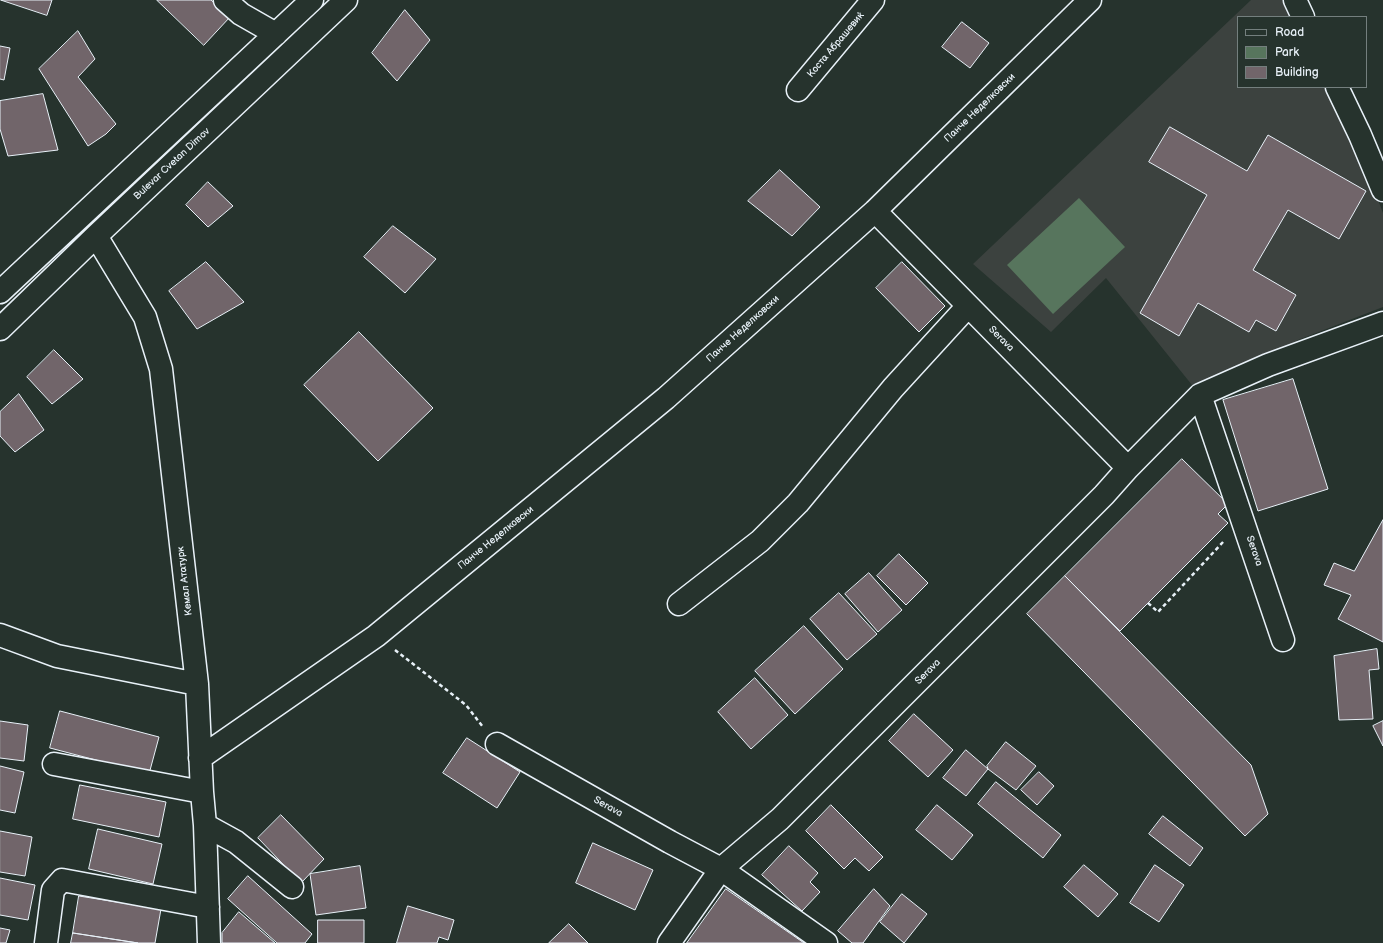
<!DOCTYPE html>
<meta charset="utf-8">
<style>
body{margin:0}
#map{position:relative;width:1383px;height:943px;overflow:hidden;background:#26332d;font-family:"Balsamiq Sans",sans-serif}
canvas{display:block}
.legend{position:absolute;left:1237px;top:16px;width:130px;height:72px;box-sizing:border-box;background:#26332d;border:1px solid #747f7e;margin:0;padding:5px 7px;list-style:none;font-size:12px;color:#e8f1f8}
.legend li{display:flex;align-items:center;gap:8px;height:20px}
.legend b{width:20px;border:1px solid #747f7e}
</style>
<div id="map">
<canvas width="1383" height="943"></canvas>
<ul class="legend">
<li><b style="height:5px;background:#26332d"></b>Road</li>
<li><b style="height:11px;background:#57755d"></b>Park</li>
<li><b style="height:11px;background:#71656a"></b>Building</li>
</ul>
</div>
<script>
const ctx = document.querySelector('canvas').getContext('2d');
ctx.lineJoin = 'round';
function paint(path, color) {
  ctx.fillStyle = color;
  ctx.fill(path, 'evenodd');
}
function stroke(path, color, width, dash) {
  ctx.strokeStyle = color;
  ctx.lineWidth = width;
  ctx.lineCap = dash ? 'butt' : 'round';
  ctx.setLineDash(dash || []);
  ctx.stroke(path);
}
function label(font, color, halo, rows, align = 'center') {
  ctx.font = font + ' "Balsamiq Sans",sans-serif';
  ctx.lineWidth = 3;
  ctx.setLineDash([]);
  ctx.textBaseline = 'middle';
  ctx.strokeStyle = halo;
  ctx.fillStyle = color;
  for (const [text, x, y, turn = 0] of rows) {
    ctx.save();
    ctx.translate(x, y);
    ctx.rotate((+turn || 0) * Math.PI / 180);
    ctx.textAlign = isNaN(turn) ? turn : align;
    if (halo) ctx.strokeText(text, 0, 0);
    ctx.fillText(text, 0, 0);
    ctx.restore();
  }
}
paint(new Path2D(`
 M1251,0h39l8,17h-60v70h91l37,81 17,45v94l-85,33 -98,55 -94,-117 -55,54 -78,-68z`), '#3c423f');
paint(new Path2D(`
 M1079,198l46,49 -72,67 -46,-49z`), '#57755d');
const building = new Path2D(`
 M1,0h51l-5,15z
 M157,0h54l19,17 -26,28z
 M405,10l25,30 -33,41 -25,-28z
 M962,22l27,21 -19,25 -28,-21z
 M78,31l17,28 -17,18 38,47 -10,10 -18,12 -49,-77z
 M0,46l10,2 -6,32 -4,-1z
 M43,94l15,56 -50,6 -8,-27v-28z
 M1170,127l77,44 21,-36 98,56 -27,48 -51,-29 -35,60 43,25 -20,36 -20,-11 -7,12 -51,-29 -19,33 -39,-23 67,-118 -58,-33z
 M780,170l40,37 -28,29 -44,-35z
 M208,182l25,24 -25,21 -22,-22z
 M393,226l43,33 -31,34 -41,-36z
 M206,262l38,40 -47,27 -28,-38z
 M902,262l43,44 -26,26 -43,-44z
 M359,332l74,76 -55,53 -74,-76z
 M54,350l29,29 -31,25 -25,-27z
 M1293,379l35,110 -70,22 -35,-111z
 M19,394l25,36 -29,22 -15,-16v-24z
 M1182,459l46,45 -10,10 10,9 -108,108 -55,-55z
 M1383,520v122l-45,-23 13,-24 -27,-10 10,-22 20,8z
 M899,554l29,29 -22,22 -29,-29z
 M869,573l33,37 -24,22 -33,-38z
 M1065,576l186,189 17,49 -23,22 -218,-222z
 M839,593l38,41 -30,26 -37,-41z
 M804,626l39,43 -48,45 -40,-43z
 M1377,649l2,20 -10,1 4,49 -34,1 -5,-64z
 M755,678l33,37 -37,34 -33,-37z
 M60,711l99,26 -10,37 -99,-26z
 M914,714l39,36 -25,27 -39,-36z
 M0,721l28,4 -4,36 -24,-3z
 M1383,721v25l-10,-20z
 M467,738l53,34 -23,36 -54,-35z
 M1006,742l30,24 -20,24 -28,-21 -1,-3z
 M966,750l22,19 -22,27 -23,-18z
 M0,766l24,6 -9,41 -15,-3z
 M1039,772l15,14 -17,19 -16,-15z
 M996,782l65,53 -18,23 -65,-54z
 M80,785l86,17 -7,35 -86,-18z
 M831,805l52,52 -14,14 -14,-13 -11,11 -38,-38z
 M937,805l36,30 -21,25 -36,-30z
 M281,815l43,44 -23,24 -43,-45z
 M1163,816l40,32 -13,18 -41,-32z
 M98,829l64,15 -9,40 -64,-15z
 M0,831l32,6 -7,39 -25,-4z
 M593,843l60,27 -18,40 -59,-27z
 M789,846l29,27 -8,9 10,10 -18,19 -40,-36z
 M1084,865l34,29 -20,23 -34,-30z
 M1155,865l29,20 -25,37 -29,-19z
 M360,866l6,42 -50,7 -6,-41z
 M248,876l64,58 -7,9h-28l-49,-44z
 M0,878l35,7 -7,35 -28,-5z
 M726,889l78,54h-117z
 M874,889l16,17 -27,37h-11l-14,-12z
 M902,894l25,20 -23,29 -24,-21z
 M79,896l82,13 -6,34h-17l-65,-10z
 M408,906l46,14 -6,20 -9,-3 -2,6h-40z
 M239,912l36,31h-53v-10z
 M318,920h46v23h-46z
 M569,924l19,19h-39z
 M0,928l10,2 -4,13h-6z
 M73,933l65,10h-67z`);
paint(building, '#71656a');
stroke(building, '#e8f1f8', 1);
const minor = new Path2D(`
 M225,0l16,14 35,20
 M1295,0l8,17
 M1337,87l23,48 23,55
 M798,90l75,-90
 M875,211l253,257
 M96,236l49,81 16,52 36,315 5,108 3,33 4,118
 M0,292l312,-292
 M0,329l96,-93 250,-236
 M1200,395l83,245
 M679,604l81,-63 38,-38 95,-115 75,-82
 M0,635l57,21 140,28
 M497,744l173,98 51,27 105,74
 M200,758l176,-122 290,-238 209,-187 215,-211
 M54,764l148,28
 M205,825l31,17 56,45
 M46,943l7,-53 9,-10 146,27
 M669,943l52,-74 59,-50 324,-324 24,-27 72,-73 68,-30 115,-42`);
stroke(minor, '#e8f1f8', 25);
stroke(new Path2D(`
 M1148,603l10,9 66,-71
 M395,650l71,55 17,22`), '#e8f1f8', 2.5, [4, 3]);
stroke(minor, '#26332d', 22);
label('10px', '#e8f1f8', '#26332d', [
 ["Коста Абрашевиќ",836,45,-50],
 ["Панче Неделковски",980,108,-44],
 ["Bulevar Cvetan Dimov",172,164,-43],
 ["Панче Неделковски",743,329,-42],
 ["Serava",1001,339,45],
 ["Панче Неделковски",496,538,-39],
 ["Serava",1254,551,71],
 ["Кемал Ататурк",185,581,-97],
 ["Serava",928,672,-45],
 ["Serava",608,807,29]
]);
</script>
